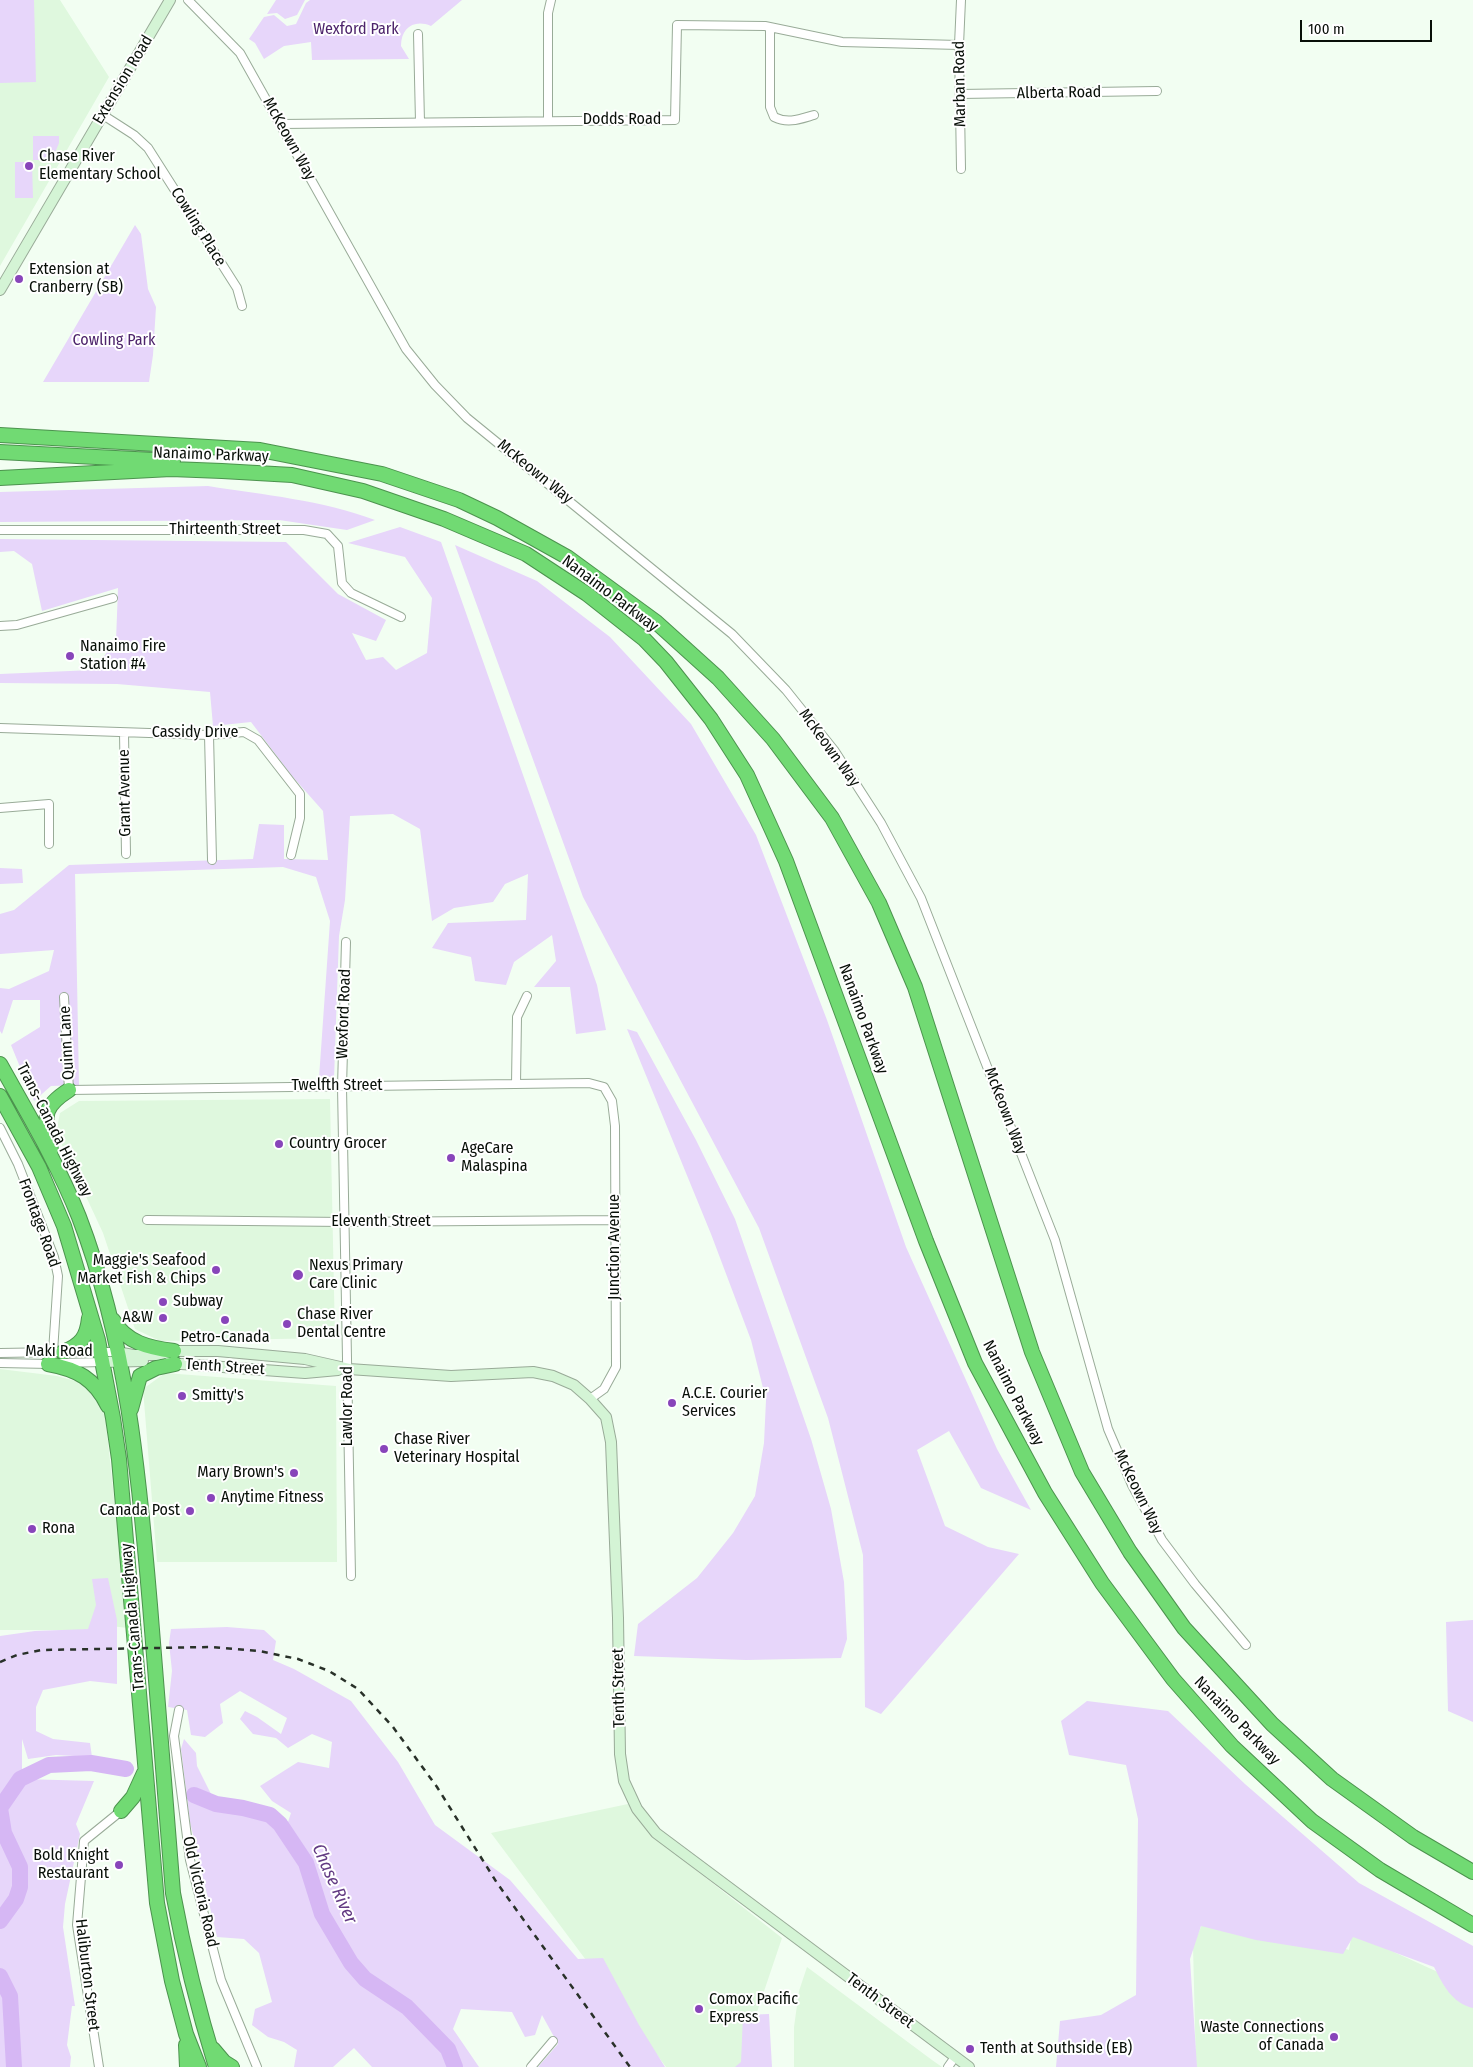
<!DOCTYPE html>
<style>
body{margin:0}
#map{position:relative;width:1473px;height:2067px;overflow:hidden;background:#f2fef2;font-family:"Fira Sans Condensed",sans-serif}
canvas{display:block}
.scale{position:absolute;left:1300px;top:20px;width:132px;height:22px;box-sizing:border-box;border:2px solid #080f08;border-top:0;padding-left:6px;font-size:15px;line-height:18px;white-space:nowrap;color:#080f08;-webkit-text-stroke:4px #fff;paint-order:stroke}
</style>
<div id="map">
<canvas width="1473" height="2067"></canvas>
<div class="scale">100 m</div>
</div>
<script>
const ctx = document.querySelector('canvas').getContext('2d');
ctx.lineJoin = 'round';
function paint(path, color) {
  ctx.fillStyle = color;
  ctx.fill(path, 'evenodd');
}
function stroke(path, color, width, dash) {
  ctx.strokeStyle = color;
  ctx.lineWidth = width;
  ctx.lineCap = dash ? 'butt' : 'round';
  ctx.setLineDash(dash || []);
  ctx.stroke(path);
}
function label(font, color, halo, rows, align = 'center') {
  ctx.font = font + ' "Fira Sans Condensed",sans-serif';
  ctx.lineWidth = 4;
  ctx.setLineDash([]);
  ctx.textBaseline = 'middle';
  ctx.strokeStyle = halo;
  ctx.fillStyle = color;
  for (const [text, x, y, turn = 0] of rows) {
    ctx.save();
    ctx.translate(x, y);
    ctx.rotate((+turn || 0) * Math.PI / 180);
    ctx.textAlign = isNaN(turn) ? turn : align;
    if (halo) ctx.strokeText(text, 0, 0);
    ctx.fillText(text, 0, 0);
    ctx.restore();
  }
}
paint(new Path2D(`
 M0,0h60l49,77 -109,189z
 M330,1099l5,239 -175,3 -25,-12 -32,-96 -47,-101 4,-19 19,-12z
 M0,1369l57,7 26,7 22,31 23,214 -26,-3 -8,5h-94z
 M165,1373l171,13 1,176h-180l-14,-173z
 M628,1804l26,33 128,101 -25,74 -2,45 -12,10h-77l-175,-234z
 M1208,1910l141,40 3,-17 121,55v79h-277l-3,-121z
 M807,1967l125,93 10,7h-148v-40l5,-36z`), '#dff8de');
paint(new Path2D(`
 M0,0h34l2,82 -36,1z
 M276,0h29l-8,15 -12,4 -8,-6 -10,1z
 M310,0h152l-31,26c-17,-7 -30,2 -30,20l8,13 -97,1 -1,-18 -27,4 -20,13 -9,-16 -6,-4 15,-22 10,-2 13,11 9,-2 10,-21z
 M33,136h26v7l-7,17h-19z
 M15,162h17l1,36h-18z
 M135,225l6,9 7,55 8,18 -3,48 -4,27h-106z
 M208,486c56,9 114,14 167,34l-28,10 -68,-10 -279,2v-30z
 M400,527l41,15 156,443 9,45 -30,4 -6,-47h-36l22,-26 -4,-26 -38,27 -8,23 -31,-4 -4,-24 -39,-9 16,-25 78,-3 2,-46 -23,10 -12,18 -39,6 -22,13 -12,-92 -27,-15 -43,2 -5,84 -6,36 -5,143 -15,-1 11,-157 -14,-44 -33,-10 -208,7 4,211 -28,1 -17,15 -23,-56 29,-18v-27h-27l-11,34 -2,-3v-43l9,1 40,-18 5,-21 -54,4v-40l14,-4 55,-45 184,-6 6,-35 25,1v34l44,1 -5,-49 -31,-35 -41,-54 -38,4 -3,-34 -93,-8 -117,-1v-9l93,-4 23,-29 2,-53 -76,23 -10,-47 -18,-13 -14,1v-13l286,3 52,52 48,26 -10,21 -24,-8 14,27 17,-3 13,13 31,-17 5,-55 -27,-41 -57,-14z
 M455,545l82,36 73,56 81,87 65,111 71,185 79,227 91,202 34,61 -50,-22 -32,-57 -32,19 28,76 43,21 31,7 -138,160 -16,-7 -2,-152 -35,-137 -69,-190 -176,-331z
 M0,868l22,1 1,14 -23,1z
 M627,1029l10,3 59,108 39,79 76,220 20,70 13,73 3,57 -6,19 -95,2 -112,-4 4,-32 59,-46 36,-45 22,-37 9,-53 2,-43 -15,-60 -40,-106z
 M108,1578l9,42v64l-27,-3 -47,9 -7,17v24l17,8 37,4 2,14 -36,-2 -28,4 -6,-20v40l72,2 -18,43 4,10 -15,70 -2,23 12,79h-3l-5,39 4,12 -1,10h-70v-431l35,-5 53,-2 8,-24 -4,-26z
 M1473,1620v102l-25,-11 -2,-89z
 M227,1627l37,3 12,11 -3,19 21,9 57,32 47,61 37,63 75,55 68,79 25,-1 36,67 26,42h-127l20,-23 -16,-29 -7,20 -10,2 -13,-25 -51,-3 -8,20 26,38h-107l-18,-19 -21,19h-39l3,-17 -13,-8 -16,-5 -16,-12 3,-16 17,-7 -13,-49 -15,-14 -27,-2 -27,-115 -9,-73 3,-10 12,14 1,13 16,32 51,15 23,12 4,-12 -19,-12 -12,-15 38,-24 31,6 3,-26 -20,-8 -24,14 -12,-10 -23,-4 -13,-15 5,-8 12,6 24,17 6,-16 -47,-27 -20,13 3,19 -18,14 -14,-2 -4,-25 -19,-3 4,-36 -3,-28 2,-14z
 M1087,1701l81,10 77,73 114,99 114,63v62c-21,-5 -30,-23 -39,-41l-81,-30 -10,17 -87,-14 -55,-14 -11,33 7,108h-141l4,-46 41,-6 35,-20 2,-176 -12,-54 -57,-10 -8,-34z
 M769,2014l3,53h-37l6,-5 2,-47z`), '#e7d6fa');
stroke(new Path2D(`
 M194,1795l22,9 27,4 27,7 10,9 26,39 16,51 29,49 14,16 42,28 41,42 7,18
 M0,1921l16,-22 4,-12v-20l-16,-34 -4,-25 20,-29 29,-14 42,-2 35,6
 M0,1976l10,20 4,71`), '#d6b7f4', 16);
const street = new Path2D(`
 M188,0l52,53 166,296 29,36 32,33 265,216 54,56 48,60 47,73 40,75 134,342 53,189 24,56 30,55 33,44 51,61
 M961,0l-2,45 2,124
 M770,27v80l4,10c14,7 26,2 40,-2
 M418,34l2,88
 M960,94l197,-3
 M103,115l31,20 14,13 89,140 5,18
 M548,121v-108l3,-13
 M281,124l394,-4 2,-95 88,1 77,16 117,3
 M0,530h304l23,4 11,12 4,37 9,10 50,24
 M0,626l17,-1 96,-27
 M0,728l209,7 35,-3 14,8 42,54v24l-9,37
 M124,733l2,121
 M209,735l3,125
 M0,808l49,-4v40
 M346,942l-4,145 9,489
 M64,997l5,93 520,-7 15,4 8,14 3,25 1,241 -12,22 -14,10
 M516,1084l1,-67 10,-21
 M0,1128l18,36 36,93 4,19 -5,76
 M147,1220l198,2 270,-2
 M70,1352h47
 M0,1353l58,-1
 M0,1363l50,1
 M62,1363l40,-1
 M179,1710l-5,26 16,124 31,120 36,87
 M99,2067l-22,-142 7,-84 37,-30
 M531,2067l22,-26
 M948,2067l7,-10`);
const secondary = new Path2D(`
 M0,290l170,-290
 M117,1352l16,3h22l19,-4h44l87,8 44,10 102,7 82,-4 20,4 21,9 16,14 16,18 5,25 7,176 2,136 4,27 13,28 19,24 313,234
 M102,1362l41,-1
 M168,1363l137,10 33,-3`);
const highway = new Path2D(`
 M0,435l260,15 122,24 77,26 38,18 70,39 89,65 62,56 55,61 59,79 47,85 36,84 117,365 50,120 48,80 54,76 88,96 60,55 81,58 60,35
 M0,452l173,9
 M0,478l171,-9 51,2 70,4 71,16 81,28 82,35 61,40 57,45 22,23 45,57 36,56 39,86 140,380 49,122 70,130 57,90 71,96 59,67 80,75 68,49 93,55
 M0,1064c28,50 58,100 79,153 48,125 60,257 71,388 8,96 15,192 23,288 11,59 25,116 43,174
 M0,1096l39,71 25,59 34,114 15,78 6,41 38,444 15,78 14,53 13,33
 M51,1150c-5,-32 -12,-41 18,-60
 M113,1320c13,23 37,28 61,31
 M63,1352c18,-7 24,-15 26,-34
 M48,1364c29,5 47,15 60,42
 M131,1409l9,-33 16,-8 19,-4
 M121,1811l12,-14 11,-24
 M186,2045l1,22
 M213,2049l11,13 8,5`);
stroke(street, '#99ab98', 10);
stroke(secondary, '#99ab98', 12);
stroke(highway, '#4c934e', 16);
stroke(street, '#fff', 8);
stroke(secondary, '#d4f4d5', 10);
stroke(highway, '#71da73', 14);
stroke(new Path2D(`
 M0,1662l17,-7 24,-5 170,-3 48,4 39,8 31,12 29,18 35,38 44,60 60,96 133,184`), '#293129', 2.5, [6, 6]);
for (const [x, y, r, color] of [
 [29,166,5,"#8845ba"],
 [19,279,5,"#8845ba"],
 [70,656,5,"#8845ba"],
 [279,1144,5,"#8845ba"],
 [451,1158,5,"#8845ba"],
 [216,1270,5,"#8845ba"],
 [298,1275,6,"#8845ba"],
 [163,1302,5,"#8845ba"],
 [163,1318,5,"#8845ba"],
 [225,1320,5,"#8845ba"],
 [287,1324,5,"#8845ba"],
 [182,1396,5,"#8845ba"],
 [672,1403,5,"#8845ba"],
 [384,1449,5,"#8845ba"],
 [294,1473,5,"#8845ba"],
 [211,1498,5,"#8845ba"],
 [190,1511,5,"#8845ba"],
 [32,1529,5,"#8845ba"],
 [119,1865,5,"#8845ba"],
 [699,2009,5,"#8845ba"],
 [1334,2037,5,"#8845ba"],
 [970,2049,5,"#8845ba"]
]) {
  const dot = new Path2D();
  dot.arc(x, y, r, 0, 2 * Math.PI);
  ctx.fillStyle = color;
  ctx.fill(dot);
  stroke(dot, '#fff', 2);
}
label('16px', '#4d246b', '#fff', [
 ["Wexford Park",356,30],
 ["Cowling Park",114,341]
]);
label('16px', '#080f08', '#fff', [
 ["Extension Road",123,80,-59],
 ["Marban Road",960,84,-91],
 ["Alberta Road",1059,93,-1],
 ["Dodds Road",622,120],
 ["McKeown Way",289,139,61],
 ["Cowling Place",198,227,58],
 ["Nanaimo Parkway",211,455,2],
 ["McKeown Way",535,472,39],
 ["Thirteenth Street",225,530],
 ["Nanaimo Parkway",610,594,37],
 ["Cassidy Drive",195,733],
 ["McKeown Way",829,748,54],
 ["Grant Avenue",125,793,-91],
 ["Wexford Road",344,1014,-88],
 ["Nanaimo Parkway",863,1019,70],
 ["Quinn Lane",67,1043,-93],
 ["Twelfth Street",337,1086],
 ["McKeown Way",1005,1111,69],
 ["Trans-Canada Highway",54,1130,63],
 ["Eleventh Street",381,1222],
 ["Frontage Road",39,1223,70],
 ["Junction Avenue",615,1247,-90],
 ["Maki Road",59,1352],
 ["Tenth Street",225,1367,4],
 ["Nanaimo Parkway",1013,1393,63],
 ["Lawlor Road",348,1406,-90],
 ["McKeown Way",1138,1492,64],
 ["Trans-Canada Highway",133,1617,-95],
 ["Tenth Street",619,1688,-91],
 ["Nanaimo Parkway",1237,1721,46],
 ["Old Victoria Road",200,1892,77],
 ["Haliburton Street",87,1975,83],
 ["Tenth Street",880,2001,37]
]);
label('16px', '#080f08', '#fff', [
 ["Chase River",39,157],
 ["Elementary School",39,175],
 ["Extension at",29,270],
 ["Cranberry (SB)",29,288],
 ["Nanaimo Fire",80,647],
 ["Station #4",80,665],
 ["Country Grocer",289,1144],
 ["AgeCare",461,1149],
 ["Malaspina",461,1167],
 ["Maggie's Seafood",206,1261,"right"],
 ["Market Fish & Chips",206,1279,"right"],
 ["Nexus Primary",309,1266],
 ["Care Clinic",309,1284],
 ["Subway",173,1302],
 ["Chase River",297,1315],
 ["Dental Centre",297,1333],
 ["A&W",153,1318,"right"],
 ["Petro-Canada",225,1338,"center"],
 ["A.C.E. Courier",682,1394],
 ["Services",682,1412],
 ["Smitty's",192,1396],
 ["Chase River",394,1440],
 ["Veterinary Hospital",394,1458],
 ["Mary Brown's",284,1473,"right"],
 ["Anytime Fitness",221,1498],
 ["Canada Post",180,1511,"right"],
 ["Rona",42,1529],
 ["Bold Knight",109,1856,"right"],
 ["Restaurant",109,1874,"right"],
 ["Comox Pacific",709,2000],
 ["Express",709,2018],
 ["Waste Connections",1324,2028,"right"],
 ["of Canada",1324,2046,"right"],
 ["Tenth at Southside (EB)",980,2049]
], 'left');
label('italic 18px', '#633b83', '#fff', [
 ["Chase River",334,1884,66]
]);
</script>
